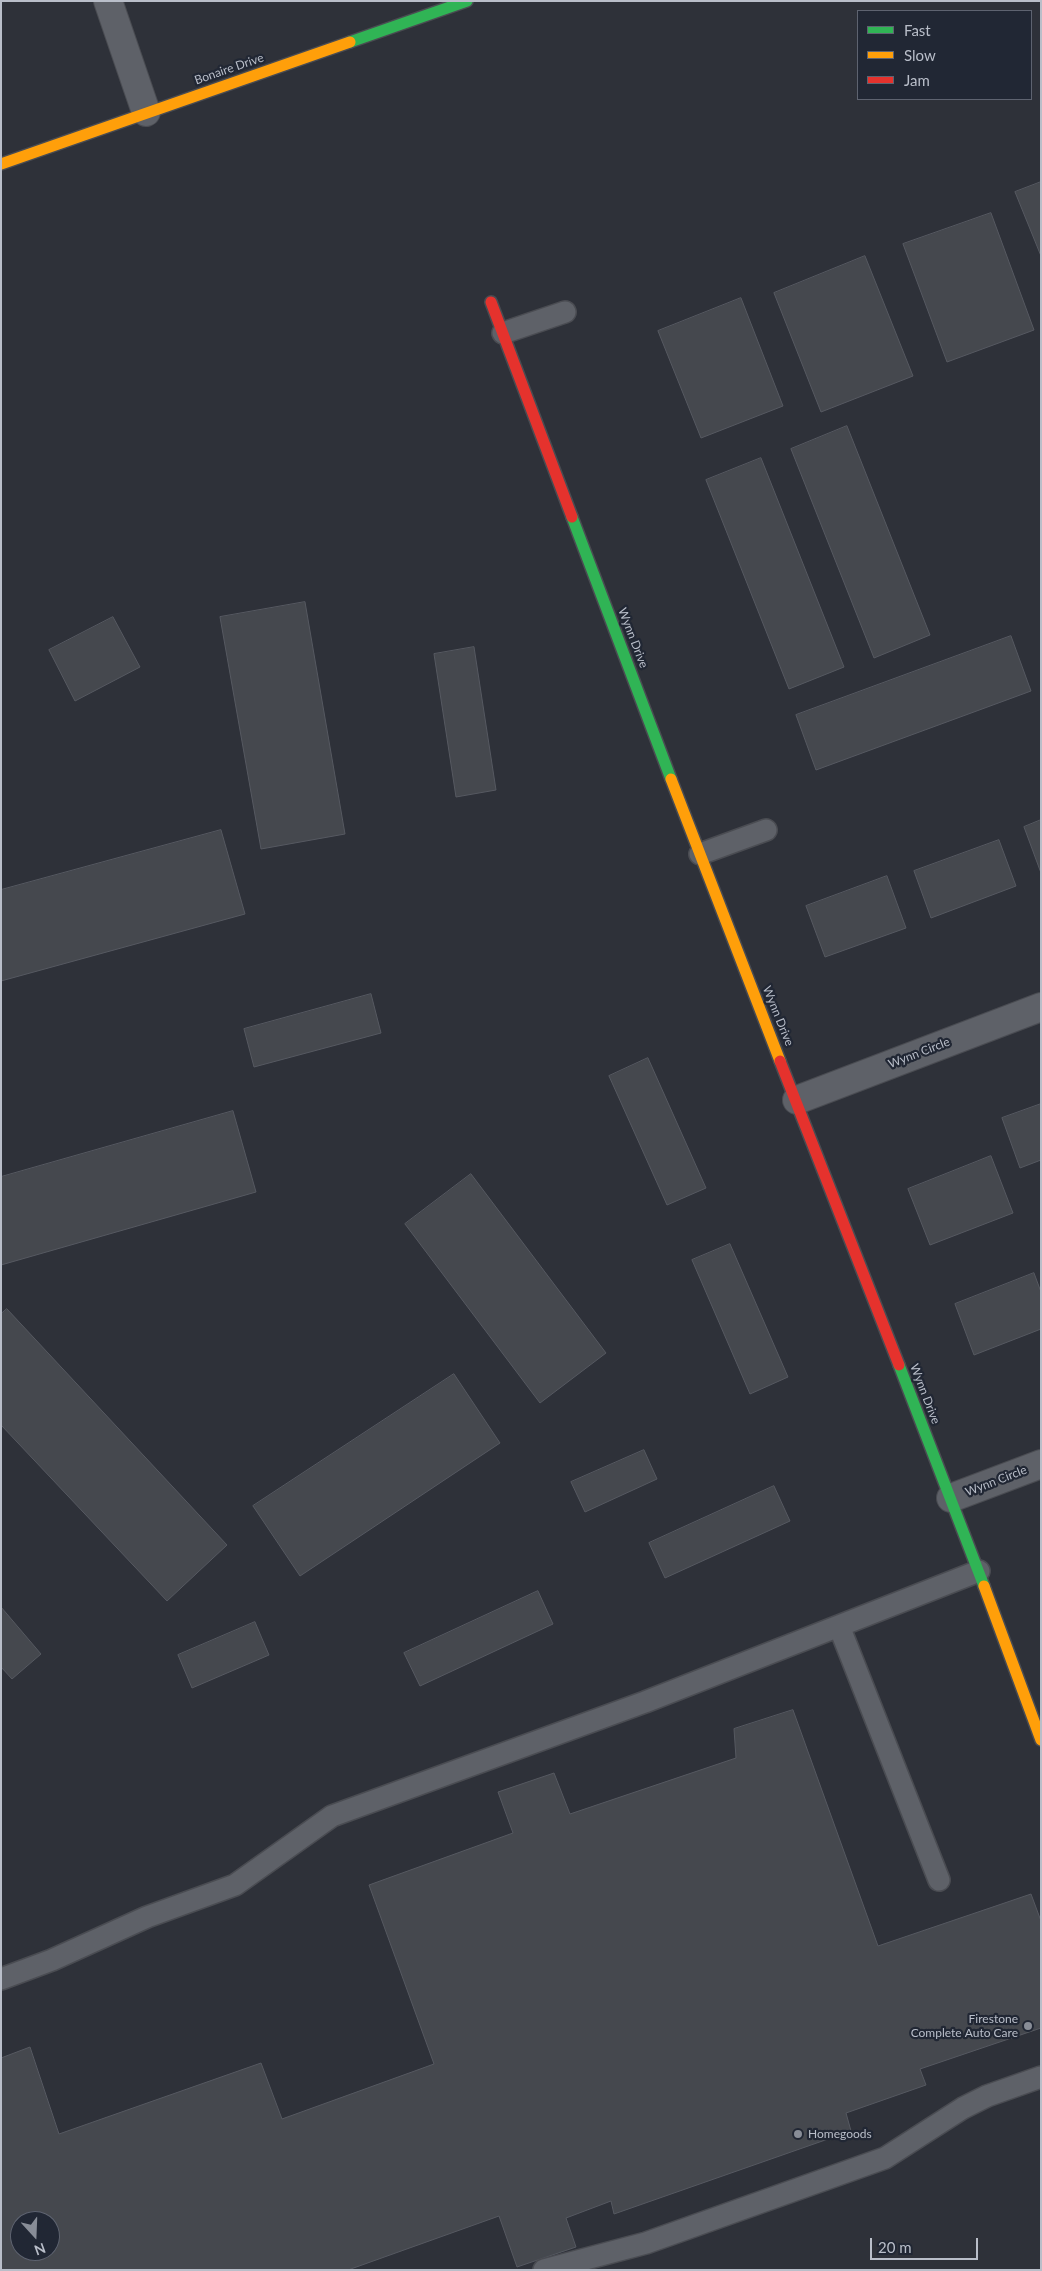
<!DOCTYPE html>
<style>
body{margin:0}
#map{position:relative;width:1042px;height:2271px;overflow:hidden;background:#2e3139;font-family:Lato,sans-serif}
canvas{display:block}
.frame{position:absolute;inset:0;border:2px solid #b9bec9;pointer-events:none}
.legend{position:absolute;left:857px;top:10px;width:175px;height:90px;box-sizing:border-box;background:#212734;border:1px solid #5e6370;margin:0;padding:6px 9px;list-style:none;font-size:15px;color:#b9bec9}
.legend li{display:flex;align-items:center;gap:10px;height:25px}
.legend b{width:25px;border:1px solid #5e6370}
.north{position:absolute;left:10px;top:2211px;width:50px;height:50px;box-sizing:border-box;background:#212734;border:1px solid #5e6370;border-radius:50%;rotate:160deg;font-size:14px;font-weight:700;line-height:20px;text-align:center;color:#b9bec9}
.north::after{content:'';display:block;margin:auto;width:18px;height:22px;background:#888d97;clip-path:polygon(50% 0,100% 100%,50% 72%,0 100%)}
.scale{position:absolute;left:870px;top:2238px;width:108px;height:22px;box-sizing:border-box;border:2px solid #b9bec9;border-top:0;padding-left:6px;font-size:15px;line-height:18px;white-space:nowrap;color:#b9bec9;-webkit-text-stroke:4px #212734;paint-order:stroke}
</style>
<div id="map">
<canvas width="1042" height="2271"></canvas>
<div class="frame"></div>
<ul class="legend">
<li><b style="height:6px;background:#30b455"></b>Fast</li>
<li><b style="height:6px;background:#ff9f0a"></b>Slow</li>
<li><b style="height:6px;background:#e5322d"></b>Jam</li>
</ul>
<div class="north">N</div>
<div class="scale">20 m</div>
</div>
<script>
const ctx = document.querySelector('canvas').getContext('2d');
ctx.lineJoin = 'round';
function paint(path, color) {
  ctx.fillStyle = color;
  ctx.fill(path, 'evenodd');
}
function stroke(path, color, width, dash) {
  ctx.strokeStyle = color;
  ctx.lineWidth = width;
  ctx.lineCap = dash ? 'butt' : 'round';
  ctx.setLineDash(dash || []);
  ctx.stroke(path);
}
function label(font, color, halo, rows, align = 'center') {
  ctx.font = font + ' Lato,sans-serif';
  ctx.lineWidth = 4.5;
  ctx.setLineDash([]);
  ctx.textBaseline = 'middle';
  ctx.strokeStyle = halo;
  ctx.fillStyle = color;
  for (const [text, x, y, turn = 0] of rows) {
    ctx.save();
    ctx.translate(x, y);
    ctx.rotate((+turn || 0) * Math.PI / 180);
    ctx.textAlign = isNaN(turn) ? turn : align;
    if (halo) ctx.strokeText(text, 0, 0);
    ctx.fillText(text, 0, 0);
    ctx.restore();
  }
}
const building = new Path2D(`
 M1041,182v74l-26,-64z
 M991,213l43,117 -87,32 -44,-118z
 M865,256l48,120 -92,36 -47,-119z
 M741,298l42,108 -82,32 -43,-107z
 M847,426l83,209 -56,23 -83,-209z
 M761,458l83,209 -55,22 -83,-209z
 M305,602l40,232 -84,15 -41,-232z
 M113,617l27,50 -65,34 -26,-51z
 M1011,636l20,55 -215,79 -20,-55z
 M474,647l22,143 -40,7 -22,-143z
 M1041,820v53l-17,-46z
 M221,830l24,84 -244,67v-91z
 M999,840l17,46 -85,32 -17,-47z
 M887,876l19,52 -81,29 -19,-51z
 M371,994l10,39 -127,34 -10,-38z
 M648,1058l58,130 -39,17 -58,-129z
 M1041,1104v56l-21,8 -18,-50z
 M233,1111l23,81 -255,73v-88z
 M991,1156l22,57 -83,32 -22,-56z
 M471,1174l135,179 -66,50 -135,-179z
 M730,1244l58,133 -38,17 -58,-134z
 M1034,1273l7,19v37l-67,26 -19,-51z
 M7,1309l220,236 -60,56 -166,-176v-111z
 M454,1374l46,69 -200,133 -47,-70z
 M644,1450l13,29 -72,33 -14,-30z
 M774,1486l16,35 -125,57 -16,-35z
 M538,1591l15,33 -133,62 -16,-33z
 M1,1607l40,47 -29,25 -11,-12z
 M255,1622l14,33 -77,33 -14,-33z
 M793,1710l85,236 153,-52 10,27v107l-121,41 6,16 -80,28 5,18 -237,83 -3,-13 -45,17 10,29 -59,20 -18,-51 -151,54h-347v-212l29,-11 29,87 202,-71 21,56 152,-55 -65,-179 144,-52 -15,-41 56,-19 16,41 166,-56 -2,-29zM20,2221h30v30h-30z`);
paint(building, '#45484e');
stroke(building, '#565961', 1);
const lane = new Path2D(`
 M503,333l62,-21
 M700,854l66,-24
 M839,1626l100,254
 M1,1979l51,-19 95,-43 88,-32 97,-69 313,-114 334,-131
 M544,2270l102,-27 239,-85 78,-50 24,-12 54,-19`);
const street = new Path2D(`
 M108,1l38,111
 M797,1100l244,-93
 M951,1498l90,-34`);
const fast = new Path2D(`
 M350,42l117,-41
 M572,517l99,262
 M899,1365l85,221`);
const slow = new Path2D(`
 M1,164l349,-122
 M671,779l109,282
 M984,1586l57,154`);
const jam = new Path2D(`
 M491,302l81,215
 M780,1061l119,304`);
stroke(lane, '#4a4c52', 24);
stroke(street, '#4a4c52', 30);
stroke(fast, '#4a4c52', 14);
stroke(slow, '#4a4c52', 14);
stroke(jam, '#4a4c52', 14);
stroke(lane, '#5e6168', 21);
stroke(street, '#5e6168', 28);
stroke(fast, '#30b455', 11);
stroke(slow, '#ff9f0a', 11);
stroke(jam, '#e5322d', 11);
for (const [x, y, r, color] of [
 [1028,2026,5,"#888d97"],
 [798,2134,5,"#888d97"]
]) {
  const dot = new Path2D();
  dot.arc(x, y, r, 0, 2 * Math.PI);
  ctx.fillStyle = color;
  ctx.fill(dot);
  stroke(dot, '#212734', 2);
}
label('12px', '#b9bec9', '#212734', [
 ["Bonaire Drive",229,69,-19],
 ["Wynn Drive",633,638,69],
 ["Wynn Drive",778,1016,68],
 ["Wynn Circle",919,1053,-21],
 ["Wynn Drive",925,1394,69],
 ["Wynn Circle",996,1481,-21]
]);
label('12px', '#b9bec9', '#212734', [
 ["Firestone",1018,2019],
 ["Complete Auto Care",1018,2033],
 ["Homegoods",808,2134,"left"]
], 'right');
</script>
